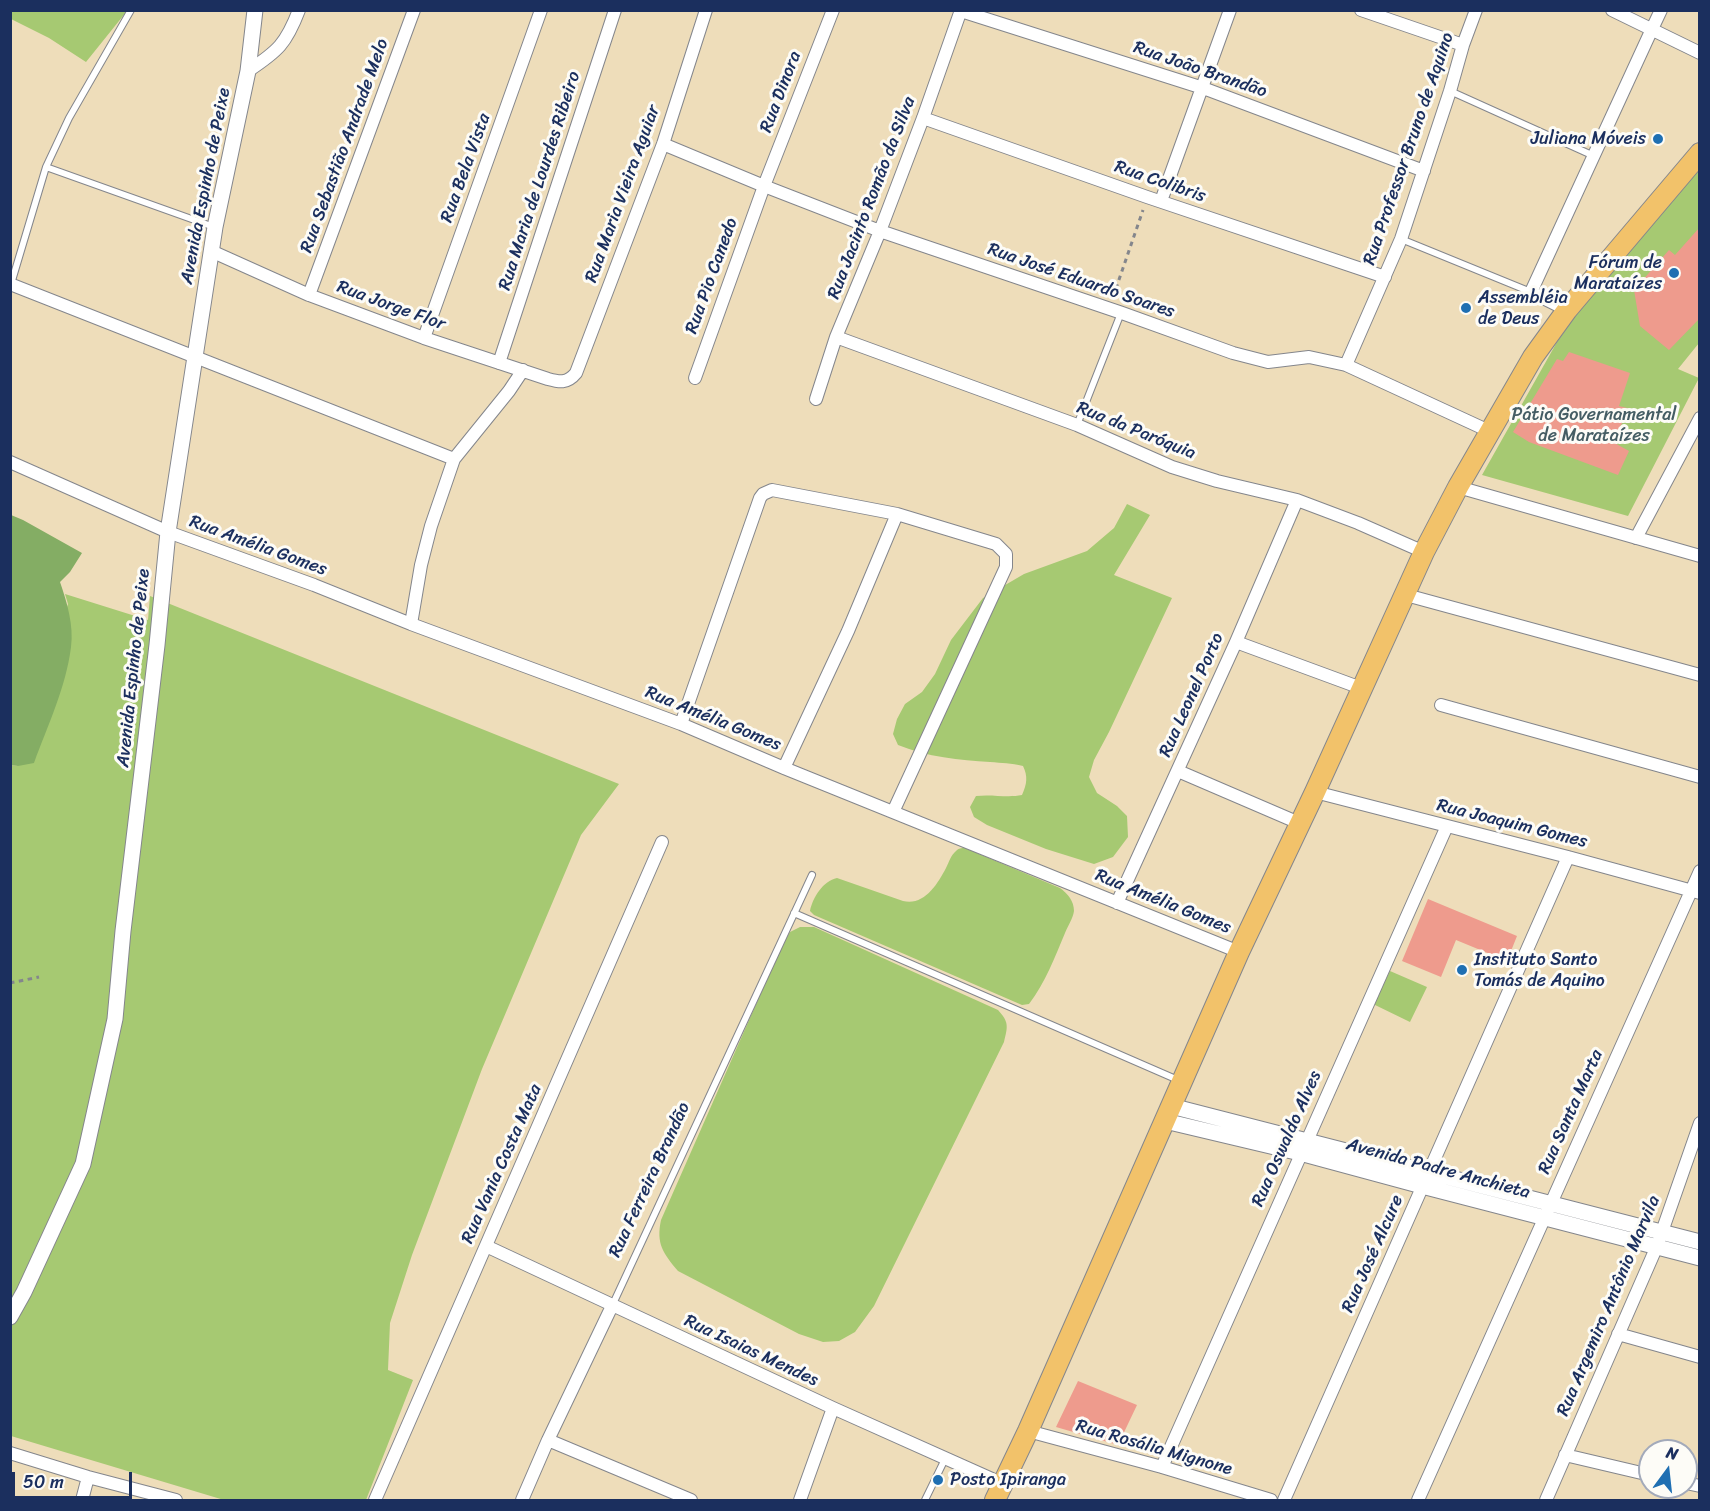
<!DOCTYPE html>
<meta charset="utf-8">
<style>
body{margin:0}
#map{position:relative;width:1710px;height:1511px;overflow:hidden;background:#eeddba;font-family:Sriracha,sans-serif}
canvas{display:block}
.frame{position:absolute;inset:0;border:12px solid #1b2f5e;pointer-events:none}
.north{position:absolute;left:1638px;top:1439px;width:60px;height:60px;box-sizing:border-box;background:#fdfcf7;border:2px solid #a3aaba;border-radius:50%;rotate:15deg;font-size:16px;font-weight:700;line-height:24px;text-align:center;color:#1b2f5e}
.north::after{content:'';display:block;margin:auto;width:21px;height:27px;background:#1f6fb2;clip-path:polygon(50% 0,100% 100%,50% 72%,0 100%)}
.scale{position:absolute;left:12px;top:1472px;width:120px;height:27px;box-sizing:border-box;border:3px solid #1b2f5e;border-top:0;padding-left:8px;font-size:18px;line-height:21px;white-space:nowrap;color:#1b2f5e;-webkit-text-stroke:4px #fdfcf7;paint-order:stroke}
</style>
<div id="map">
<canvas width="1710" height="1511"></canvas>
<div class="frame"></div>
<div class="north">N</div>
<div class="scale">50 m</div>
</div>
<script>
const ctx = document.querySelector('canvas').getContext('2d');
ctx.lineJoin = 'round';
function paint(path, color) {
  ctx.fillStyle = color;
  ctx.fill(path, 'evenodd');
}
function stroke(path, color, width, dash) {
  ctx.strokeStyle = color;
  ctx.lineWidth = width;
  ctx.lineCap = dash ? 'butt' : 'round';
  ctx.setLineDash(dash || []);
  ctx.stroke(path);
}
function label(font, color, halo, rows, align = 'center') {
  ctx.font = font + ' Sriracha,sans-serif';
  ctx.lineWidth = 6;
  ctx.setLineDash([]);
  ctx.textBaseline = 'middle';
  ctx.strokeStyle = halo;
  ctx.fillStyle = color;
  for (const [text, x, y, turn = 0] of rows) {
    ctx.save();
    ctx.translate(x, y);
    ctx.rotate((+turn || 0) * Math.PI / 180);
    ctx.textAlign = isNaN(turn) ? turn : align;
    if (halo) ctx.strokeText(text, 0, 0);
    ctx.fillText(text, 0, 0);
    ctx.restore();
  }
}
paint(new Path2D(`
 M10,11l1,-1 116,1 -41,51 -37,-24 -38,-19z
 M1699,165v178l-21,26 21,9 -71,138 -146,-41 75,-133 45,-64z
 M1127,504l23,11 -36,60 58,23 -63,134 -15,28 -5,17 8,16 20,13 10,10 1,21 -15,20 -19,7 -48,-15 -59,-24 -13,-8 -4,-10 6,-11c16,-2 31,2 46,-1 5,-11 6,-19 1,-29 -12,-3 -21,-3 -33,-4 -30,-2 -63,-5 -92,-17l-5,-11 4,-15 8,-15 17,-12 13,-18 16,-34 32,-42 41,-24 63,-23 27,-23z
 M65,594l83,26 2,-24 469,188 -38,51 -99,234 -70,186 -22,68 -2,47 25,10 -47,120h-142l-213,-64 -1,-671 8,1 50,-162z
 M965,848l95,40c8,6 14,13 14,23 -1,7 -6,15 -9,22 -10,24 -20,50 -36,71l-7,1 -208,-90 -4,-4c3,-14 13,-30 27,-33l66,23c21,5 34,-16 43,-33 3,-6 5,-13 10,-17 3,-3 5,-3 9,-3z
 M800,927h14l184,83c11,12 10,16 6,32l-130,264 -19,26 -16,9 -16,1 -24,-8 -121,-63c-15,-18 -22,-27 -17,-51l118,-268 11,-20z
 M1390,971l37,16 -17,35 -37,-18z`), '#a6c972');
paint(new Path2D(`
 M11,515l12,5 59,33 -12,19 -10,10c7,20 14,44 11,65 -5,40 -23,78 -37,116l-16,3 -8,-1z`), '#84ad64');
paint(new Path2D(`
 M1700,227v91l-31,32 -29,-24 -6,-36 35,-40 6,5z
 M1569,352l61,21 -11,33 12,3 -20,32 18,10 -11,24 -89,-33 -16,-10 44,-73 6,2z
 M1428,899l89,37 -10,25 -51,-21 -15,37 -39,-16z
 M1078,1381l59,24 -19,40 -62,-18z`), '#ee9b8d');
const service = new Path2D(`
 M1450,91l144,65
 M46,167l168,60
 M1401,239l130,53
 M11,284l35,-117 23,-49 62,-108
 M1077,425l44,-112
 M794,913l384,167
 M612,1306l200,-431
 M925,1500l20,-41`);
const minor = new Path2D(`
 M1361,10l102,35
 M1612,10l88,43
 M961,11l242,77 221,83
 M248,71c30,-20 38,-27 51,-61
 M923,118l224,79 238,80
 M663,144l101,42 116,45 242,82 111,40 35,9 41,-5 37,8 143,66
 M1161,201l69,-191
 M211,251l98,44 115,43 124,41c11,3 19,5 28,-6l87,-229 43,-134
 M10,284l444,175 55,-68 14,-21
 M309,295l105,-285
 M1567,310l-36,-18 121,-263 9,-19
 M836,337l241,88 95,42 45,14 80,19 61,23 66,29
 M424,338l117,-328
 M499,363l116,-353
 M1346,365l55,-126 49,-148 13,-46 13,-35
 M695,378l69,-192 69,-176
 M816,399l20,-62 44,-106 43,-113 38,-108
 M10,462l158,70 146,53 97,39 270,100 103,44 455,184
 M1458,487l242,69
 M1636,538l64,-120
 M1406,595l294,80
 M411,624l10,-59 10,-39 23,-67
 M1236,642l125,46
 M1441,705l259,72
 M681,724l79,-226 3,-4 9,-4 125,24 99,30 10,10v13l-113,245
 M784,768l64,-137 49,-117
 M1178,771l121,52
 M1315,792l253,65 132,36
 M1117,903l119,-261 61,-142
 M486,1246l347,162 170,76
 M1618,1334l82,23
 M1028,1431l134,36 109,33
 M548,1440l143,60
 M10,1453l78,24 88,23
 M1565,1455l85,20
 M1162,1467l285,-641
 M1686,1483l14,3
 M82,1500l6,-23
 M375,1500l287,-658
 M522,1500l26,-60 64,-134
 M800,1500l33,-92
 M1284,1500l284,-643
 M1418,1500l282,-629
 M1546,1500l111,-254 43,-123`);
const tertiary = new Path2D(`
 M1171,1106l529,136
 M1165,1121l135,32 122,33 278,72
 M10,1317l14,-25 59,-128 32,-145 8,-88 34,-286 11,-113 47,-305 33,-156 7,-61`);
const primary = new Path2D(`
 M995,1500l33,-69 211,-479 76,-160 109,-240 34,-65 75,-130 34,-47 133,-157`);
stroke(service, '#84868c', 8);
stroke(minor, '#84868c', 14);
stroke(tertiary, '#84868c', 17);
stroke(primary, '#84868c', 22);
stroke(new Path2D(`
 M1113,297l30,-87
 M10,983l29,-6`), '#84868c', 3, [4.5, 4.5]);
stroke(service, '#fff', 6);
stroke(minor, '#fff', 12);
stroke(tertiary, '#fff', 15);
stroke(primary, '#f2c26a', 20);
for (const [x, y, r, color] of [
 [1658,139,6,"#1f6fb2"],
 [1674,273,6,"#1f6fb2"],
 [1466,308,6,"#1f6fb2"],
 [1462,970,6,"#1f6fb2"],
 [938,1480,6,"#1f6fb2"]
]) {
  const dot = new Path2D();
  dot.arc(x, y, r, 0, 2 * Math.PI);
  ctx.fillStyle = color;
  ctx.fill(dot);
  stroke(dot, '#fdfcf7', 2);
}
label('18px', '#1b2f5e', '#fdfcf7', [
 ["Rua João Brandão",1200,70,19],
 ["Rua Dinora",781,92,-69],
 ["Rua Sebastião Andrade Melo",345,146,-70],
 ["Rua Professor Bruno de Aquino",1409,149,-71],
 ["Rua Bela Vista",466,168,-70],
 ["Rua Maria de Lourdes Ribeiro",540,181,-72],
 ["Rua Colibris",1160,182,19],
 ["Avenida Espinho de Peixe",206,186,-79],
 ["Rua Maria Vieira Aguiar",623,194,-70],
 ["Rua Jacinto Romão da Silva",872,198,-69],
 ["Rua Pio Canedo",712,276,-70],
 ["Rua José Eduardo Soares",1081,281,19],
 ["Rua Jorge Flor",391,306,20],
 ["Rua da Paróquia",1136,431,22],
 ["Rua Amélia Gomes",258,546,20],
 ["Avenida Espinho de Peixe",134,668,-84],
 ["Rua Leonel Porto",1192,695,-66],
 ["Rua Amélia Gomes",713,719,22],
 ["Rua Joaquim Gomes",1512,824,14],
 ["Rua Amélia Gomes",1163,902,22],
 ["Rua Santa Marta",1571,1112,-66],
 ["Rua Oswaldo Alves",1287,1139,-66],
 ["Rua Vania Costa Mata",502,1164,-66],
 ["Avenida Padre Anchieta",1438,1169,15],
 ["Rua Ferreira Brandão",650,1180,-65],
 ["Rua José Alcure",1373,1254,-66],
 ["Rua Argemiro Antônio Marvila",1609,1306,-67],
 ["Rua Isaias Mendes",751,1351,25],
 ["Rua Rosália Mignone",1154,1448,16]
]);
label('18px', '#1b2f5e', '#fdfcf7', [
 ["Juliana Móveis",1646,139,"right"],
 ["Fórum de",1662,263,"right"],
 ["Marataízes",1662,284,"right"],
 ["Assembléia",1478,298],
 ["de Deus",1478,319],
 ["Instituto Santo",1474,960],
 ["Tomás de Aquino",1474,981],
 ["Posto Ipiranga",950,1480]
], 'left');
label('18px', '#455d64', '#fdfcf7', [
 ["Pátio Governamental",1594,415],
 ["de Marataízes",1594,436]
]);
</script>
